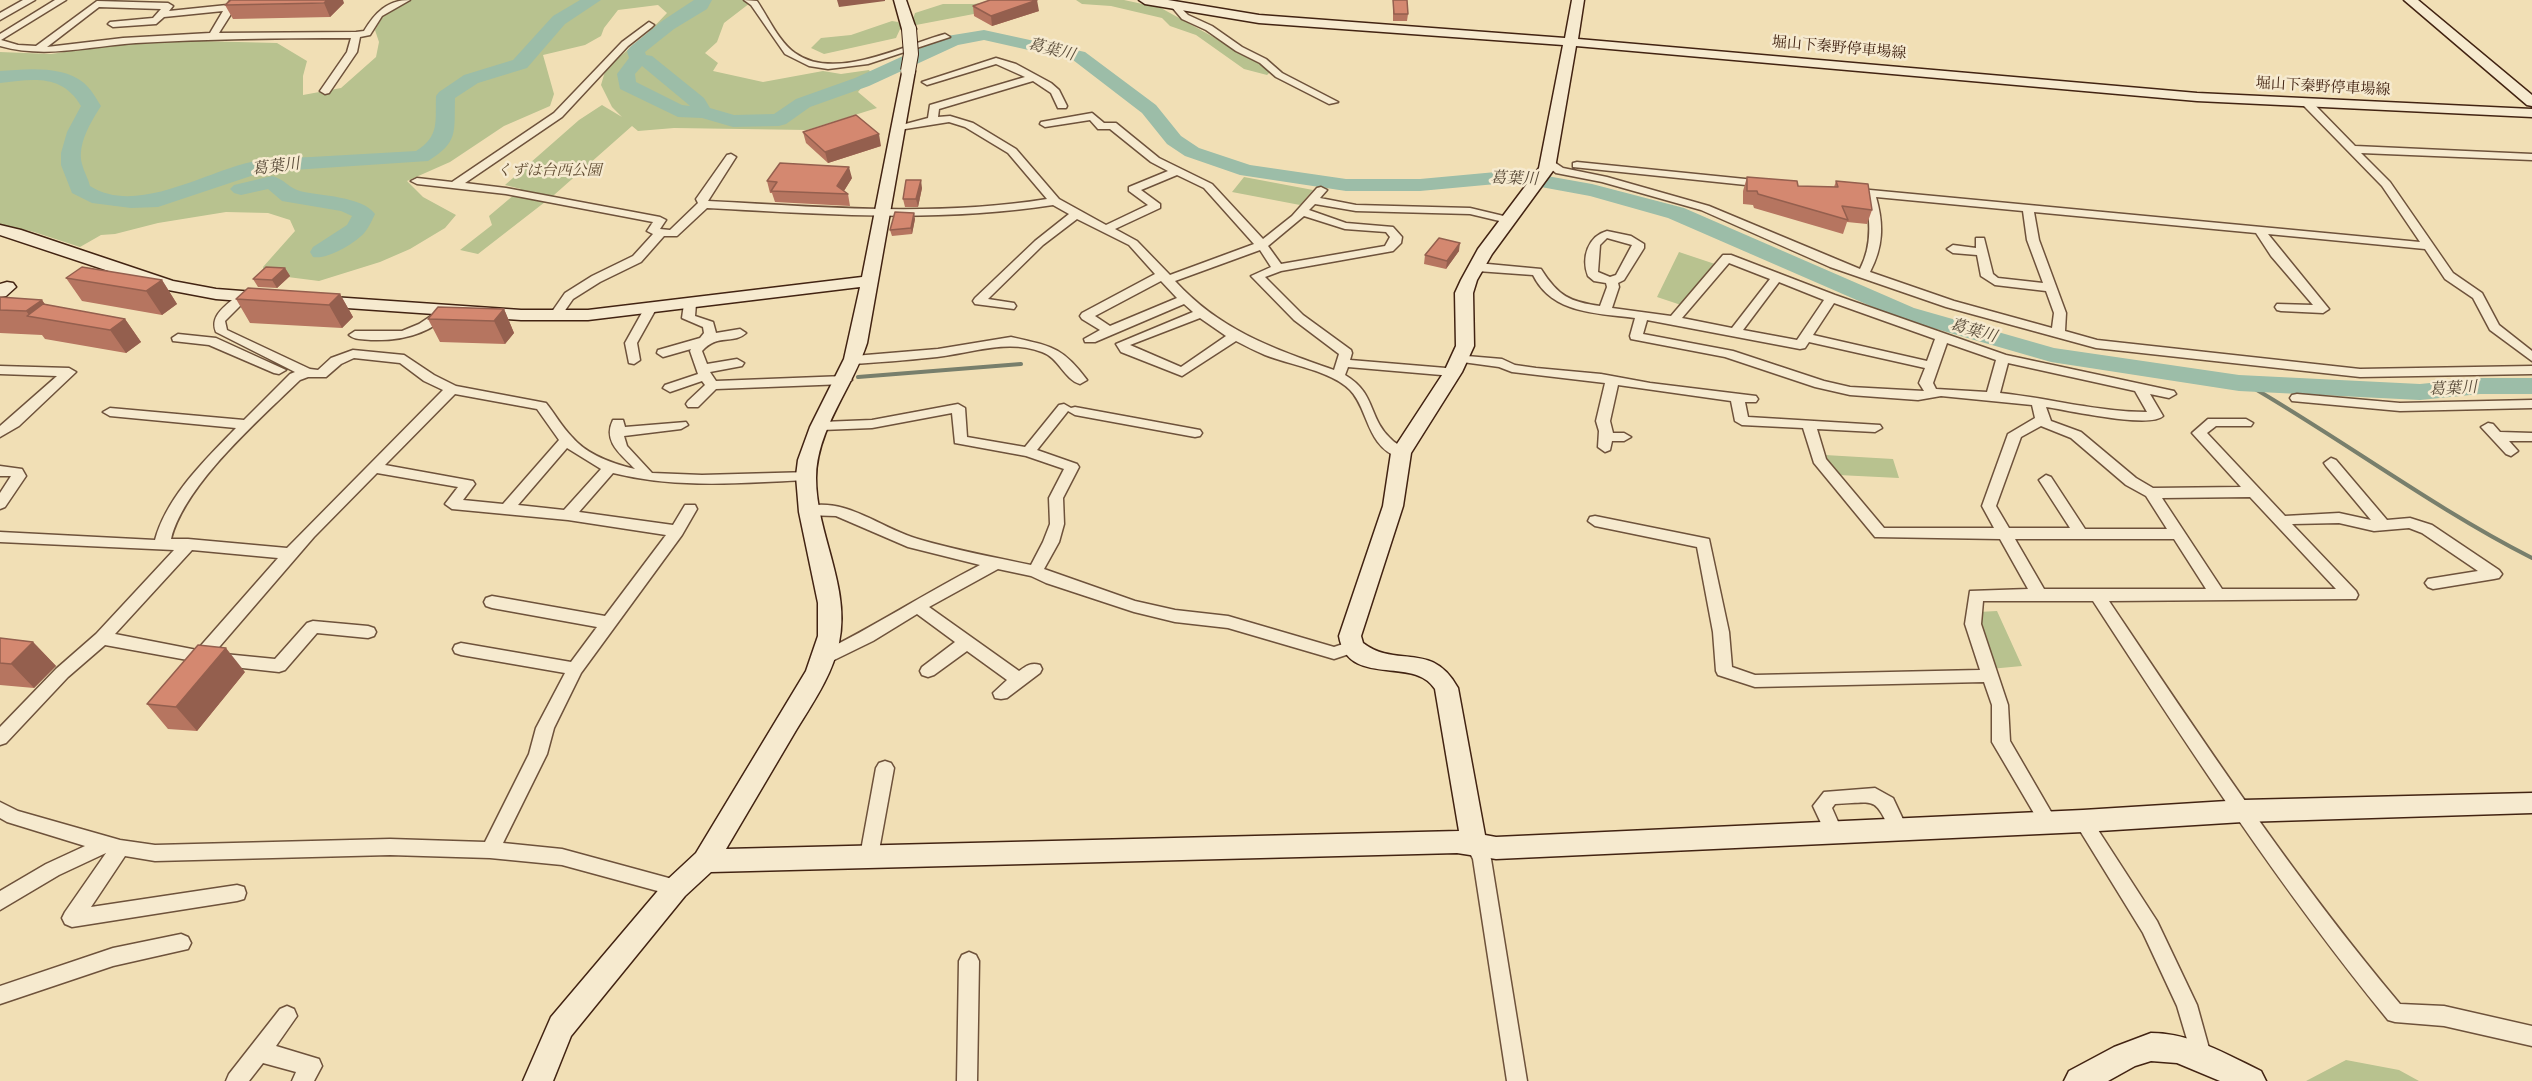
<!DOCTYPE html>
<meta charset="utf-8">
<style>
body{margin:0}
canvas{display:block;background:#f1dfb5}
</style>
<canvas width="2532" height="1081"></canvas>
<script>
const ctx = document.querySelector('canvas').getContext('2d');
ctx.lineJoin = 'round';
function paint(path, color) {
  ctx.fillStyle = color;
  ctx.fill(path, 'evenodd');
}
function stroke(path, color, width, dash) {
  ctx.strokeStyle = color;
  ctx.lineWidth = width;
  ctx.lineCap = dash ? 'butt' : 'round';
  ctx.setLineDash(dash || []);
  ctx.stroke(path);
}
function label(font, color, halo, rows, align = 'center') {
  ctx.font = font + ' "IM FELL English","Noto Serif JP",serif';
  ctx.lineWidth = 5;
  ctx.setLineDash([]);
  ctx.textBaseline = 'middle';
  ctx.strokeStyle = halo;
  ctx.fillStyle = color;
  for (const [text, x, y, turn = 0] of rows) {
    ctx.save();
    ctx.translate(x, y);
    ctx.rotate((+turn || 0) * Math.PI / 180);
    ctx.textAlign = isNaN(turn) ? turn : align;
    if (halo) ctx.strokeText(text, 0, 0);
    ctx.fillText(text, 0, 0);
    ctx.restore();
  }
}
paint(new Path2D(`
 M412,0h332l6,3 -26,20 -7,19 -12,11 13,10 -5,8 50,11 60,-11 18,3 28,-4 3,5 -14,17 19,16 -70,22 -133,-2 -36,3 -6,-5 -78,69 -76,59 -18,-4 32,-25 -3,-9 32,-27 -16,-4 74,-65 23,-15 20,12 -10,-10 -11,-22 5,-17 41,-34 20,-21 -9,-8 -40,5 -14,18 -3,8 -16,9 -42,10 11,39 -4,12 -46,20 -54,36 -43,19 16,16 33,18 -11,13 -35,21 -30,13 -61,19 -55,-7 -1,-7 32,-36 -5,-11 -22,-7 -42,-1 -68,11 -43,11 -14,1 -21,12 -46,-15 -34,-8v-172l51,2 76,-11 72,-2 78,2 30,18 -4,15v19l38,-7 35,-31 3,-15 -4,-12 10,-17z
 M1000,0l-21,13 -63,12 -3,-6 2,-6 28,-9h31z
 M1076,0h48l37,8 101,56 8,8 -3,3 -23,-6 -48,-34 -26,-9 -8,-8 -51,-12 -29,-2z
 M892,21l6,1 3,5 -5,11 -72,16 -13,-6 10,-10 30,-3z
 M1244,177l69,13 -13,15 -68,-13z
 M1679,252l36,12 -34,41 -24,-8z
 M1825,455l68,4 6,19 -61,-3 -12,-14z
 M1997,611l25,55 -32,3 -12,-57z
 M2346,1060l53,10 20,11h-113z`), '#b8c28f');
stroke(new Path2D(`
 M858,377l163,-13
 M2245,383c97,56 187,124 287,175`), '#787f6c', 4);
paint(new Path2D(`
 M580,0h21l-36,24 -38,44 -49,15 -23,15c-1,34 4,44 -27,63l-165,11 -105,35 -27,1 -39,-5 -20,-10 -11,-28v-12l6,-21 14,-26c-19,-32 -47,-27 -81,-23v-12c25,-2 63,-6 84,12 7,6 12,15 17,23 -10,16 -24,38 -19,58 2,8 6,14 8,22 49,31 119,-18 171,-26 16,-3 34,-2 50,-3 35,-2 70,-4 105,-6 24,-15 19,-29 20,-55l3,-4 25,-17 49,-15 40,-44z
 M694,0h18l-5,9 -33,20 -29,23 1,3 6,1 52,42 6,10 24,7 40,-1 22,-15 59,-21 92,-42 37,-6 101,22 71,53 25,31 18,12 51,17 96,14h74l76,-7 34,1 62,11 92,24 230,100 140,40 185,27 181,9 60,-6h52v16h-52l-60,6 -181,-9 -188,-29 -153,-44 -230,-100 -78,-22 -60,-11 -34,-1 -76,7h-74l-106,-16 -55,-19 -18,-12 -25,-31 -69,-53 -89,-20 -26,5 -89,41 -59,21 -24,17 -7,2 -46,1 -31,-9 -24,-1 -58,-28 -3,-15 12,-16 -2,-7 3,-4 32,-26zM642,66l47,39 1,1 -8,-1 -46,-23 -1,-8z
 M272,176c11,2 18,13 28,15 20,5 62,5 75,23 -3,6 -6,13 -10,18 -9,11 -38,28 -52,25l-3,-5 3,-5 34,-22 5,-9 -11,-5 -59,-10 -14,-12 -27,6 -7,-2 -4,-4 4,-4z`), '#9cbda8');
const street = new Path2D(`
 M23,0h12l-35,20v-7z
 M55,0h11l-65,40 17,5 18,1 61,-45 71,2 5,3 -4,5 58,-6 3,-4h6l2,2 -19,30 137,-1 8,-1c11,-18 23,-31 46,-31l-28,16 -12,19 -10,2 -3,15 -28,41 -4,1 -5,-3 27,-39 4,-14c-72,0 -144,1 -215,5 -46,3 -90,16 -136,3v-12zM99,7l62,2 -8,9 -43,4 -2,2 5,3 43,-3 8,-7 59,-6 -13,22 -87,5 -76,9z
 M744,0l13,1c11,16 22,41 38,52 40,29 109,-8 150,-19l5,3 -82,27 -40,5 -19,-3 -24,-12 -34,-49z
 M1176,3l12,12 24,11 30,21 24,12 16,14 56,29 -9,2 -53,-27 -16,-14 -24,-12 -30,-21 -24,-11 -11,-13z
 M649,22l5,3 -2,2 -24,19 -66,71 -97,66 41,5 154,29 6,3 -6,9 10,1 28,-27 -2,-4 31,-44 4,-1 5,3 -28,44c113,6 227,16 339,-2l-39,-46 -43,-26 -16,-5 -50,8 -5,-3 34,-9 2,-13 95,-28 -29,-13 -69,21 -5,-3 74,-24 20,6 35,19 8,7 8,16 -1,2h-8l-7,-15 -18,-12 -94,28 -1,8 12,-1 23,7 43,26 43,50 47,26 42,-20 -19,-14v-4l39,-16 -17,-9 -41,-33h-12l-8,-9 -45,7 -5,-3 1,-2 51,-9 12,10h12l43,35 53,26 51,55 29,-23 25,-28 4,-1 6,3 -7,8 36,7 114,3 42,10 2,2 -6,3 -38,-9 -114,-3 -41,-7 -6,6 37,13 47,4 9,10 -1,6 -8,8 -112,20 -16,6 38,38 48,35 1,3 -2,7 108,9 2,3 -2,3 -5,1 -105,-9 -3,8c31,18 23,42 45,63 5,6 13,8 18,15l-7,5c-35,-10 -32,-49 -51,-68 -18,-19 -60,-25 -85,-35 -10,-4 -19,-9 -29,-14l-54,35 -61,-24 -5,-8 77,-32 -9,-8 -89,38h-10l-1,-3 16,-9 -18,-11 -2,-3 2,-3 73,-39 -26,-29 -52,-26 -34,26 -55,54 26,4 2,3 -2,3 -39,-5 -2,-3 2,-3 60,-57 34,-27 -16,-9c-116,18 -230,9 -346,3l-30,28h-13l-23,26 -41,20 -27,17 -14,20h-8l-2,-3 16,-23 27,-17 41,-20 20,-22 -6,-3 6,-9 -147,-28 -89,-10 -6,-3 6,-3 35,4 102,-69 68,-71zM1177,175l27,13 50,56 -84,31 -33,-34 -22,-12 45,-21v-4l-19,-14zM1304,216l41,13 41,3 4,5 -5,9 -104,18 -13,-18zM1260,250l11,17 -20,9 43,44 45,34 -5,16c-62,-22 -113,-39 -159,-89zM1161,281l16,17 -67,28 -15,-10zM1200,318l26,18 -45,31 -51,-22z
 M2308,101l4,1 43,44 177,8v6l-171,-7 29,29 63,91 29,20 17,32 33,26v10l-42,-31 -17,-32 -28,-19 -20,-30 -157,-15 61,75 -6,4 -42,-2 -4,-1 -2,-3 2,-3 36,1 -42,-49 -15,-23 -222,-21 5,28 27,73 -1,18 32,9 263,29 172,-3v8l-172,3 -264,-29 -150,-41 -116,-40 -129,-57 -99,-28 -46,-9 -14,-11 1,-2h8l12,8 44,9 102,29 151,63c12,-23 11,-48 5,-73l-20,-3 -2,-2 6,-3 571,54 -38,-56 -78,-80 -1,-2zM1876,197l147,14 4,29 16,43 -45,-5 -5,-4 -9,-36h-8v10l-23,-3 -6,4 6,4 24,2 4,21 14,9 51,6 8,22 -2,15 -98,-27 -84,-29c13,-25 14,-47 6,-75z
 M1577,162l188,19 6,3 -6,3 -192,-20v-4z
 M1607,231l24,5 13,8v4l-20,32 -6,3 1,4 -7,21 59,8 52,-61h8l104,40 171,60 168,36 2,3 -7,4 -19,-4 13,22c-13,13 -96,-6 -117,-9l5,14 30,11 55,46 17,10 88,-1 -49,-54 16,-14h38l7,4 -2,3h-35l-9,7 78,83 54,-3 32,7 -45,-54 -2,-3 7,-5 5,2 51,60 23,-2 22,7 67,45 3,4 -3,4 -5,1 -61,10 -5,-2 -3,-4 3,-4 50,-8 -56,-38 -13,-5 -35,3 -35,-8 -47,1 64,67 2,4 -2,4 -247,2c92,137 184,276 291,403l44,2 88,20v20l-88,-20 -49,-4 -7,-2c-109,-133 -202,-276 -295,-419h-110l-2,23 27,81 2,36 47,81 -3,5 -6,3 -6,-3 -50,-85v-37l-8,-23 -229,5 -37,-12 -2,-4 -3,-39 -16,-85 -102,-21 -7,-5 2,-4 5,-1 114,23 20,93 3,35 23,8 225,-5 -15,-46 5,-33 58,-2 -28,-50 -125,-2 -61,-74 -11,-35 -61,-3 -7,-4 -4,-20 -113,-16 -8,36 3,12h11l7,4 -7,4h-12l-2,9 -5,2 -7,-5 1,-16 -3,-10 9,-38 -93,-11 -13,-5 -44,-6 -1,-3 1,-3 47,4 13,6 21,3 65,6 49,9 106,13 2,3 -2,3h-11l3,15 132,8 2,3 -7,4 -58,-3 9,30 58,69h110l-12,-22 26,-72 27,-16 -3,-13 -91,-9 -23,4 -68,-5 -35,-8 -90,-30 -94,-18 -1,-3 5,-18c-38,-5 -83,-4 -102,-43l-56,-4 -6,-4 6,-4 64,6c17,27 29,33 59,37l7,-19 -1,-4 -12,-2 -6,-5c-7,-18 0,-40 19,-45zM1607,238l25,7 -16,30 -6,2 -12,-5 2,-27zM1729,263l41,16 -38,49 -50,-10zM1779,282l45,18 -27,40 -54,-10zM1834,303l101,36 -8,22 -114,-26zM1647,320l153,29 5,-1 4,-6 116,26 -6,15 5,8 -74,-4 -26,-6 -91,-30 -90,-17zM1947,343l49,17 -9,32 -51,-3 -3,-6zM2008,363l127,28 12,21c-49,0 -98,-14 -147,-19zM2041,426l30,12 55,47 20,11 21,33h-82l-34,-52 -5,-2 -7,5 31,48h-61l-13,-22 25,-69zM2250,497l86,92h-114l-60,-91zM2015,539h159l32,50h-162z
 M243,293l6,4 -24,24 2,9 83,39 8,1 13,-12 22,-8 51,5 30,20 22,11 90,17c9,11 16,24 26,34 15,18 42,27 63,32 -13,-14 -33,-27 -22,-49h10l2,7 61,-5 2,3 -7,4 -57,7 3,10 25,27 50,2 109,-3 2,3 -7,5c-65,3 -129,9 -193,-7l-34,39 94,13 12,-20h10l2,4 -15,26 -101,138 -27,55 -7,26 -44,89 59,6 114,31 7,2 2,6 -2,6 -7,2 -114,-31 -72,-7 -100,-3 -235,6 -30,-5 -34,51 146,-22 7,2 2,6 -2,6 -7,2 -165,26 -7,-3 -3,-6 3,-6 41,-59 -47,22 -59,35v-19l46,-27 39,-18 -78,-24 -7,-4v-16l18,9 102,29 35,5 235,-6 95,3 44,-88 7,-26 29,-55 -104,-18 -6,-2 -2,-4 2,-4 6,-2 110,19 26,-35 -105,-19 -6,-2 -2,-4 2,-4 6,-2 113,20 61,-81 -98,-15 -116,-11 -7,-5 13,-17 -81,-14 -63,64 -100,116 61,6 32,-36 6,-2 55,5 6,2 2,4 -2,4 -6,2 -51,-5 -32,37 -6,2 -64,-7 -110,-20 -37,32 -62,66 -6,2v-18l56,-58 40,-35 78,-84 -174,-8v-10l155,8c12,-44 50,-80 81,-112l-126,-12 -7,-4 7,-4 134,12 46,-46 5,-2 -79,-40c-7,-17 11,-27 23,-38zM354,358l46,5 24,18 19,9 -156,158 -99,-9h-17c14,-55 88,-119 129,-159l8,-3h18l15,-13zM455,394l82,15 22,31 -56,64 -40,-4 12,-16 -2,-3 -88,-16zM567,448l34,21 -37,41 -46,-5zM192,550l86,8 -81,92 -82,-16z
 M690,300l6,4 -1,12 18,6 3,11 24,-4 6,4c-13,12 -28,0 -44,18l5,13 30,-5 7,4 -2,3 -32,6 6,9 129,-5 7,4 -7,4 -129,5 -18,18h-10l-2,-3 2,-3 17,-16 -3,-4 -32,11 -7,-4 2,-3 33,-11 -8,-23 1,-2 -28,8 -6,-4 1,-3 42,-12 4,-5 -1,-6 -21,-9 2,-14z
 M650,305l6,4 -19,34 3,17 -6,4 -5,-1 -4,-20 19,-34z
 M446,306l6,4c-20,24 -51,31 -81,30 -8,-1 -17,0 -22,-5l6,-4h47l17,-7z
 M178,334l38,4 70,32 -7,4 -5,-1 -65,-28 -36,-4 -1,-3z
 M1011,337c39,9 51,9 76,43l-7,4c-15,-4 -22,-27 -38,-32 -35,-13 -70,1 -105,5 -27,3 -55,5 -83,7l-6,-4 6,-4 84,-7z
 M0,366l69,2 7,4 -57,54 -19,11v-11l57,-50 -57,-2z
 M2297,394l103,9 132,-3v8l-132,3 -108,-10 -2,-3 2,-3z
 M958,404l7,4 2,29 58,10 34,-42 5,-1 7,4 4,-1 125,23 2,3 -2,3 -5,1 -120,-22 -7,-4 -31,39 40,14 2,3 -16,31 1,26 -5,18 -15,27 91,32 40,9 53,6 106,31 18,-6 6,2 2,4 -2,4 -24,8 -106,-31 -53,-6 -41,-10 -88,-29 -15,-7 -33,-7 -69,38 90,64c7,-5 12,-9 21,-6l2,4 -2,4 -33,25 -6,1 -6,-1 -2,-5 14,-13 -40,-29 -33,24 -6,2 -6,-2 -2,-4 2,-4 33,-25 -38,-28 -44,27 -43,21 -6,2 -6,-2 -2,-4 2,-4c56,-27 107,-61 162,-89l-72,-18 -72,-31 -32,-1 -2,-4 2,-4c41,-11 76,21 114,32 37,11 75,18 113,26l12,-23 7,-18 -1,-26 15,-29 -38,-13 -71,-13 -3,-30 -80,15 -50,2 -7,-4 7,-4 50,-2z
 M2488,423l5,1 7,8 32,1v8h-23l9,10 -7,5 -5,-2 -25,-27z
 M0,466l22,3 4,7 -21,31 -5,2v-16l11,-17h-11z
 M885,761l6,2 3,5 -16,88 -2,6 -7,2 -7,-2 -2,-6 16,-88 3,-5z
 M1875,788l18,10 15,32 -3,5 -6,3 -6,-3c-20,-39 -14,-33 -58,-31l-3,4 11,25 -3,5 -6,3 -6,-3 -15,-32 11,-14z
 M2083,813l6,3 68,105 40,84 15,54 -3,7 -7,3 -7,-3 -18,-60 -34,-73 -69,-112 3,-5z
 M1474,835l6,2 11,22 36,222h-20l-34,-222 -8,-16 3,-6z
 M181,934l7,3 3,6 -3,6 -75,17 -113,38v-18l113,-38z
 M969,952l7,3 3,6 -2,120h-20l2,-120 3,-6z
 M287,1006l7,3 3,7 -21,30 43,13 3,7 -8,15h-22l4,-9 -33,-9 -14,18h-23l3,-7 51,-65z`);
const secondary = new Path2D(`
 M894,0h12l10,29 -2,3h-10l-2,-3z
 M1139,0h29l91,15 306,23 7,-38h12l-6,39 619,54 335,16v8l-335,-16 -621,-55 -21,122 -63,86 -15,26 -4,13 1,53 -12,26 -51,81 -8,53 -42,130 2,7c34,26 69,-3 95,45l27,147 11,2 587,-27 160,-10 289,-7v20l-289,9 -160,10 -587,27 -39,-6 -746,19 -26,24 -114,140 -18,45h-30l28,-64 116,-137 29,-27 110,-182 12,-35v-33l-19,-91 -3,-36 2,-16 12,-33 34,-68 16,-72 -272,33h-67l-203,-14 -6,-1 -3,-4 3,-4 6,-1 203,14h67l274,-33 41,-209 5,-1 7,4 -48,272c-14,44 -51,87 -51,135 0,56 35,109 23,165 -7,33 -27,61 -44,89 -23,39 -46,78 -69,117l733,-18 -24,-142c-21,-34 -87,0 -96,-53l44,-130 8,-53 53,-81 12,-26 -1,-53 6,-13 17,-31 61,-81 24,-123 -304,-22 -114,-19z
 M2404,0h14l114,95v11l-5,-1z
 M0,225l21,5 152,51 43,8 52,4 6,1 3,4 -3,4 -6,1 -52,-4 -53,-10 -163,-54z
 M7,282l6,1 3,4 -10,9 -6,1v-13z
 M2151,1033c40,0 75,21 110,38l5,10h-46l-43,-18 -26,-2 -16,5 -27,15h-44l5,-10 45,-24z`);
stroke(street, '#6e523b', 3);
stroke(secondary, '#422312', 3);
paint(street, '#f6eacf');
paint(secondary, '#f6eacf');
const secondaryBridge = new Path2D(`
 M908,71l3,-17 -2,-25`);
stroke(secondaryBridge, '#422312', 16, []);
stroke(secondaryBridge, '#f6eacf', 14);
paint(new Path2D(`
 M1393,0l15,14 -1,7h-14z
 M344,3l-14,14 -97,2 -8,-14z
 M973,6l66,5 -47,15 -18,-10z
 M803,132l78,14 -53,17 -22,-20z
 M1747,177l51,9 36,1 2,-6 36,29 -5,14 -20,-2 -4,12 -89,-26 -1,-3 -10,-1v-13z
 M852,178l-8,13 4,3 2,12 -75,-4 -3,-9h-2l-3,-12z
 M922,188l-4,19h-13l-2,-8z
 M915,219l-3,15 -20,2 -2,-6z
 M1459,251l-13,18 -22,-5 1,-9z
 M285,268l5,8 -13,12 -19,-1 -5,-8z
 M66,278l96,2 15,24 -15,11 -80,-14z
 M340,294l13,23 -11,11 -92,-5 -14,-24z
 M0,297l42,3 3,5 80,14 16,23 -15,11 -81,-14 -3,-4 -42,-2z
 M504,309l10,24 -9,11 -65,-2 -12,-23z
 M0,638l33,4 23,24 -22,22 -34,-3z
 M245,672l-48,59 -29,-2 -21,-25z`), '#b67560');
paint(new Path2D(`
 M327,0h16l1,3 -14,14 -6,-14z
 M837,0h48v1l-46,6z
 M1037,0l2,11 -47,15 -1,-10z
 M879,134l2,12 -53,17 -3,-11z
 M849,167l3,11 -10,16 -5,-8z
 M921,180l1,8 -4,19 -2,-8z
 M914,213l1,6 -3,15 -1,-6z
 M1460,243l-1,8 -13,18 1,-8z
 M285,268l5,8 -13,12 -5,-8z
 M162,280l15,24 -15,11 -16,-24z
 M340,294l13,23 -11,11 -13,-23z
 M42,300l15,21 -27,-5 -4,-5z
 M504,309l10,24 -9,11 -11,-23z
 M125,319l16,23 -15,11 -16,-23z
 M33,642l23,24 -22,22 -23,-24z
 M226,648l19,24 -48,59 -21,-24z`), '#945f4e');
const building = new Path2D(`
 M231,0h96l-3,3 -99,2z
 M990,0h47l-46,16 -18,-10z
 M1393,0h14l1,14h-14z
 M856,115l23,19 -54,18 -22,-20z
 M780,163l69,4 -12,19 11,8 -77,-3 6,-9 -10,-1z
 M1747,177l50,4 1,5 40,1 -2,-6 32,3 4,26 -30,-4 6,14 -90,-26 -1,-3h-10z
 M906,180h15l-5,19h-13z
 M895,212l19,1 -3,15 -21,2z
 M1439,238l21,5 -13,18 -22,-6z
 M82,267l80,13 -16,11 -80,-13z
 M266,267l19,1 -13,12 -19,-1z
 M248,288l92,6 -11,11 -93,-6z
 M0,297l42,3 -16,11 -26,-1z
 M43,304l82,15 -15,11 -83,-14z
 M438,307l66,2 -10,12 -66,-2z
 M0,638l33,4 -22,22 -11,-1z
 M198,645l28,3 -50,59 -29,-3z`);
paint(building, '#d48870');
stroke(building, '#945f4e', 1.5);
label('15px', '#422312', '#f6eacf', [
 ["堀山下秦野停車場線",1839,49,5],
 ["堀山下秦野停車場線",2323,88,3]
]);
label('italic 15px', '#604b31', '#f6eacf', [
 ["くずは台西公園",549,172]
]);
label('italic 16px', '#584a38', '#f6eacf', [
 ["葛葉川",1051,51,14],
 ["葛葉川",276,168,-7],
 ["葛葉川",1514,180,2],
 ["葛葉川",1973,332,16],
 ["葛葉川",2453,390,-3]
]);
</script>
